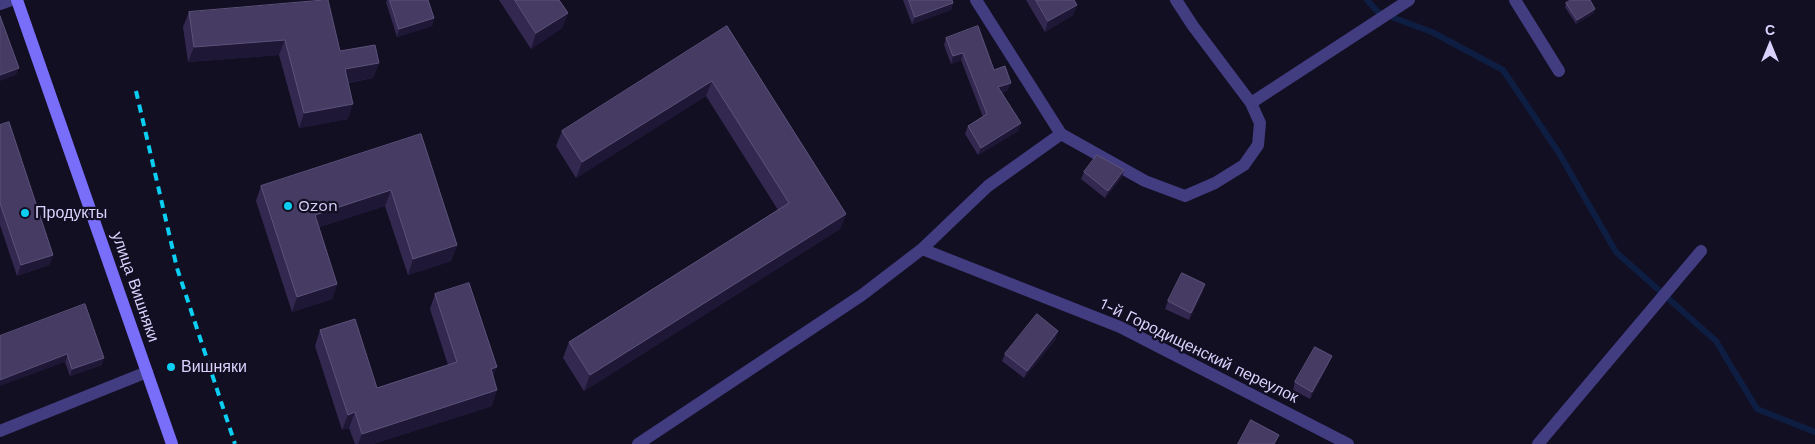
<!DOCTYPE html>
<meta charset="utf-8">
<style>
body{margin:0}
#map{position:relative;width:1815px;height:444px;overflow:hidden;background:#130f23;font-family:"Work Sans",sans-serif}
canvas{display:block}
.north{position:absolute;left:1745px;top:20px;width:50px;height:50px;-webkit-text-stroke:4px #130f23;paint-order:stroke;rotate:0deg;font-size:14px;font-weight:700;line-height:20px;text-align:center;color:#dad2fd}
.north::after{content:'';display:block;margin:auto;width:18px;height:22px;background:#dad2fd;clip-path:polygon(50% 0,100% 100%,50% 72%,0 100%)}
</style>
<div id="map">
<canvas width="1815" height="444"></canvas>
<div class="north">С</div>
</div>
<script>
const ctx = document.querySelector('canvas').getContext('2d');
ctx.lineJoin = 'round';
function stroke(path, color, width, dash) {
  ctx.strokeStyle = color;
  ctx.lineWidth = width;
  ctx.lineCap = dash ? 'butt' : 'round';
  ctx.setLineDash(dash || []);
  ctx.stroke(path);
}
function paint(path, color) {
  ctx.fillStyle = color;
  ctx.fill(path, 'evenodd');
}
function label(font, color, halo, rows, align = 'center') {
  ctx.font = font + ' "Work Sans",sans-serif';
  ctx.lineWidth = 4.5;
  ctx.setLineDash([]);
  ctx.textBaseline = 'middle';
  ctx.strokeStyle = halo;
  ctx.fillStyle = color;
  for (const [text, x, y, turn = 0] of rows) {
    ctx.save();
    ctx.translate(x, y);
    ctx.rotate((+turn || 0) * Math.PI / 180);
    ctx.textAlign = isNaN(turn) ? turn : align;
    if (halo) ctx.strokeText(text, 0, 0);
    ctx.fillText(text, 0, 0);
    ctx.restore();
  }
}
stroke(new Path2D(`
 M1367,0l11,12 54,20 71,38 56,83 57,99 100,89 41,68 58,23`), '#0e1e43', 6);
stroke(new Path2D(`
 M976,0l85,134 84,47 40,15 30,-13 29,-18 14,-20 2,-22 -9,-20 -58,-77 -17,-26
 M1515,0l44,71
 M0,4l11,-4
 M1251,103l158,-103
 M922,249l198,78 228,117
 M0,431l147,-59
 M638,444l224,-149 60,-46 66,-63 73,-52
 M1538,444l163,-193`), '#423c80', 12);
stroke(new Path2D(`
 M17,0l155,444`), '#796ef9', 12);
stroke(new Path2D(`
 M136,91l41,177 58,176`), '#0acef2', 4, [8, 6]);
paint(new Path2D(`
 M387,0h41l6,18 -2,8 -35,11 -11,-35z
 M499,0h60l9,13 -6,15 -31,21z
 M903,0h49l1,3 -2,7 -39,14z
 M1026,0h48l3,5 -4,10 -28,17z
 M1566,3l28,10 -18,11 -11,-17z
 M189,12l151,39 39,12 -6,15 -25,5v36l-49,9 -20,-73 -91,7 -5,-35z
 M727,26l119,188 -6,15 -256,162 -21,-33 6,-16 209,-132 -72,-114 -130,82 -20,-32 6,-15z
 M946,38l48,32 14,20 -6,3 19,30 -3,8 -40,24 -13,-21 3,-8 15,-9 -22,-57 -10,4 -7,-19z
 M0,125l53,130 -4,10 -32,11 -17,-51z
 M421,134l36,111 -6,16 -43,14 -23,-69 -66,21 18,57 -5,15 -40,13 -36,-111 5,-15z
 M1084,172l38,5 -17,21 -24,-19z
 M1203,291l-14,29 -24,-11 3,-8z
 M435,294l58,83 -1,29 -119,38h-18l-6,-16 -7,2 -27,-84 5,-16 57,58 71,-23 -18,-56z
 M85,304l17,61 -32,11 -5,-14z
 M1056,339l-32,39 -22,-17 3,-7z
 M1329,363l-19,36 -17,-9 2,-8z`), '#332950');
paint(new Path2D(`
 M953,3l-2,7 -39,14 3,-7z
 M1077,5l-4,10 -28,17 3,-11z
 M1595,9l-1,4 -18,11 1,-4z
 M568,13l-6,15 -31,21 5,-16z
 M434,18l-2,8 -35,11 2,-8z
 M285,40l-6,15 -91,7 6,-15z
 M963,53l-2,7 -10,4 2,-8z
 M379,63l-6,15 -34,6 6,-15z
 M19,68l-3,7 -16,6v-6z
 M712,81l-6,15 -130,82 6,-16z
 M1011,83l-3,7 -12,5 2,-8z
 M353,104l-5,15 -49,9 5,-15z
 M1021,123l-3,8 -40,24 3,-7z
 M1124,170l-2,7 -17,21 3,-7z
 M391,190l-6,16 -76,24 6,-15z
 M846,214l-6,15 -256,162 6,-16z
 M457,245l-6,16 -43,14 5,-16z
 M53,255l-4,10 -32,11 4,-11z
 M337,284l-5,15 -40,13 5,-15z
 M1205,284l-2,7 -14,29 2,-7z
 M1058,331l-2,8 -32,39 3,-7z
 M67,354l-2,8 -65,24v-6z
 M1332,356l-3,7 -19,36 2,-7z
 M104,358l-2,7 -32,11 2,-7z
 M497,367l-6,15v-13z
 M497,390l-5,16 -119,38h-15l4,-10z
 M355,412l-6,16 -7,2 6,-15z`), '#1e1736');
const building = new Path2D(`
 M328,0l12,51 35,-6 4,18 -34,6 8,35 -49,9 -19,-73 -91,7 -5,-35z
 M390,0h38l6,18 -35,11z
 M515,0h44l9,13 -32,20z
 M909,0h43l1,3 -38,14z
 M1036,0h38l3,5 -29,16z
 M1571,0h19l5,9 -18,11 -11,-17z
 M0,16l19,52 -19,7z
 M727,26l119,188 -256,161 -21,-33 220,-139 -77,-122 -130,81 -20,-31z
 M978,26l16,44 11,-4 6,17 -13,4 23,36 -40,25 -13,-22 19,-12 -24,-61 -10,3 -7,-18z
 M9,122l44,133 -32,10 -21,-62v-78z
 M421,134l36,111 -44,14 -22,-69 -76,25 22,69 -40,13 -36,-111z
 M1097,155l27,15 -16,21 -24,-19z
 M1182,273l23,11 -14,29 -23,-12z
 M469,283l28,84 -6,2 6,21 -135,44 -7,-22 -7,3 -28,-85 35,-11 22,69 80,-26 -22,-68z
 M85,304l19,54 -32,11 -5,-15 -67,26v-44z
 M1037,314l21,17 -31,40 -22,-17z
 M1315,347l17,9 -20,36 -17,-10z
 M1251,420l28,15 -5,9h-36z`);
paint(building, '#453b63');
stroke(building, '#5c537b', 1);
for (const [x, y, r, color] of [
 [288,206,5,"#0acef2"],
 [25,213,5,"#0acef2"],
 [171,367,5,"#0acef2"]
]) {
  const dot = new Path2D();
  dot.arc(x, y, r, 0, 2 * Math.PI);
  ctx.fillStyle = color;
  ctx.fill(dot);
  stroke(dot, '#130f23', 2);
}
label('16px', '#dad2fd', '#130f23', [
 ["Ozon",298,206],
 ["Продукты",35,213],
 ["Вишняки",181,367]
], 'left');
label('16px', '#dad2fd', '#130f23', [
 ["улица Вишняки",135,287,71],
 ["1-й Городищенский переулок",1199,351,26]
]);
</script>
